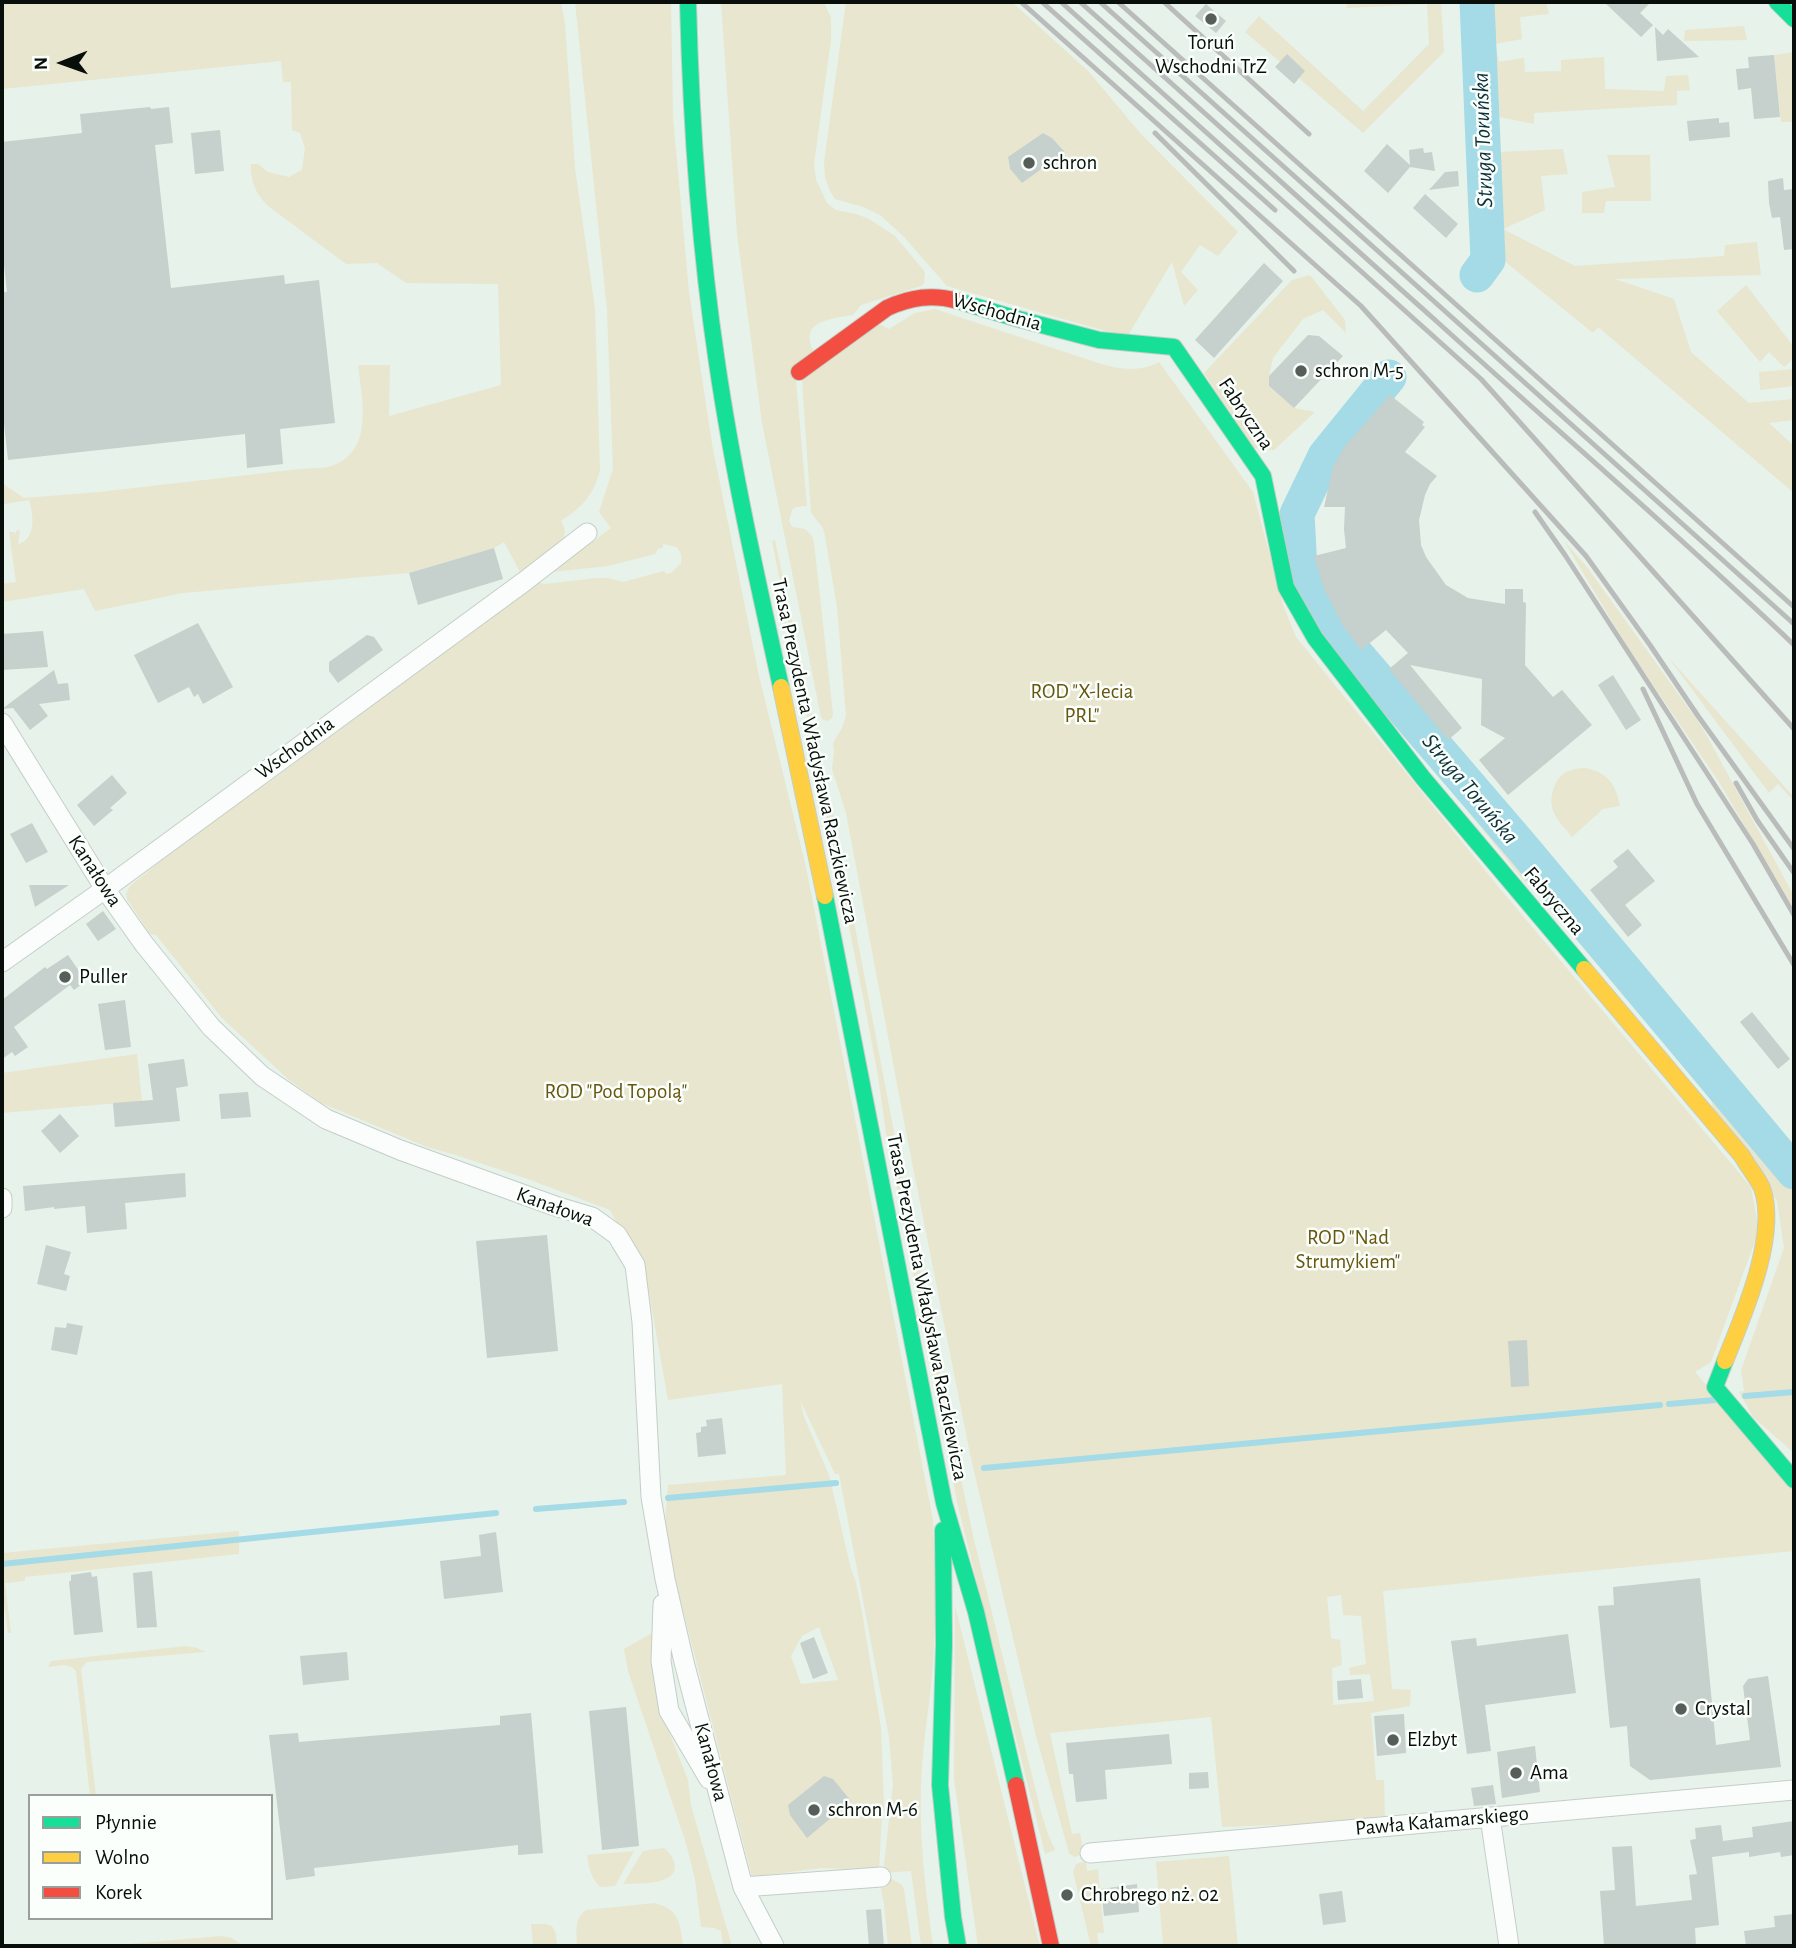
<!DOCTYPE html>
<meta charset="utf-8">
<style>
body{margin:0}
#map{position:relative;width:1796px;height:1948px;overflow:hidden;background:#e7f2ea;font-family:"Alegreya Sans",sans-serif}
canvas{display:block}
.frame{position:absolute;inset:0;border:4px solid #080f0b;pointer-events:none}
.legend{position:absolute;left:28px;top:1794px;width:245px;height:126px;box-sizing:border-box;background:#fbfffc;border:2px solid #9a9f9c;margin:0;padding:9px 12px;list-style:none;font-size:21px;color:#080f0b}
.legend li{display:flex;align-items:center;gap:14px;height:35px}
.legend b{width:35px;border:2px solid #9a9f9c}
.north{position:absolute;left:28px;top:28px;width:70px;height:70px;-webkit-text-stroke:5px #fbfffc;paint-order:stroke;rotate:269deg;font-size:19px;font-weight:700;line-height:28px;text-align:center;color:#080f0b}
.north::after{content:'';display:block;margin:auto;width:24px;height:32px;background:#080f0b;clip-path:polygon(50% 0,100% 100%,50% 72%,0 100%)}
</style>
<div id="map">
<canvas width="1796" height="1948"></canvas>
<div class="frame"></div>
<ul class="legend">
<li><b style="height:9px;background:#16e098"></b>Płynnie</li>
<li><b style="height:9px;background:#ffcf43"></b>Wolno</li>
<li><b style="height:9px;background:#f24e42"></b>Korek</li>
</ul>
<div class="north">N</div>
</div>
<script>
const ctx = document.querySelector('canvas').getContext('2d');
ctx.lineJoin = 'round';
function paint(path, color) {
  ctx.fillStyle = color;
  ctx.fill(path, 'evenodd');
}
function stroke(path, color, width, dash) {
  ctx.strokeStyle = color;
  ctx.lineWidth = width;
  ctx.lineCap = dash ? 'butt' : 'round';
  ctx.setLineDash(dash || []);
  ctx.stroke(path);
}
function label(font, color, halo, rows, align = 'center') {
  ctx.font = font + ' "Alegreya Sans",sans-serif';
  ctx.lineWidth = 5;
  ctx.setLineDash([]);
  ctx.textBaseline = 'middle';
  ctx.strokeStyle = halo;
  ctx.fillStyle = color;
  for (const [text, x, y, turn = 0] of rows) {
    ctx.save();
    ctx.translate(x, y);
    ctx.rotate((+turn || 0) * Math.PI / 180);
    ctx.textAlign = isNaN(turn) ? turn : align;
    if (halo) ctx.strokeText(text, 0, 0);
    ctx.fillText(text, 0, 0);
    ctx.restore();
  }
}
paint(new Path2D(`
 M2,2h559l4,22 10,144 20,141 5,161c-6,25 -18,37 -39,51 5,8 5,14 0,22l-41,29 -16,-30 -10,6 -85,25 -226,20 -88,18 -11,-22 -82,13v-18l14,-2 -7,-50h5l2,2v-3l4,-1 -2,14c18,-4 16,-29 11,-44l-25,4 -2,-21 22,15 75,-6 201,-23c11,-1 24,0 34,-4 40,-15 28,-67 24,-100h32l-1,51 112,-31 -3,-101 -92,-1 -29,-20 -31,1 -78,-58c-12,-12 -18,-25 -17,-42h7l10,8 21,5 13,-7 3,-22 -5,-15 -8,-3 -1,-48h-8l-2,-21 -279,28z
 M575,2h96l2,115 16,175 23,152 47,232 47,191 127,653c3,55 4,111 -2,166 -4,34 -9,67 -10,101 -2,54 5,106 12,159h-12l-10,-75 -28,2 10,-88 -4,-48 -50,-263h-4l-35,-74 4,17 25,58 22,94 5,13 6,30 19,116 3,79 -2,9 -3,54 -58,-2 -69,9 -88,-340 4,-52 118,-10 -4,-91 -114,16 -19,-107 -5,-16 -34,-67 -85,-32 -66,-22 -32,-9 -106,-44 -32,-23 -67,-62 -66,-83 -6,-1 -23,-35 -1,-5 4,-8 98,-79 37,-22 81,-60 9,-8 52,-37 50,-43 77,-55 11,2 51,-6h12l15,4 41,-11 2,3 5,-1 10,-10v-9l-4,-7 -14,-3v4l-5,1 -3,5 -47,12 -56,6 59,-44 -12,-16 14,-43 -6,-159zM819,1627l19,53 -37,4 -10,-28 11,-20z
 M721,2h103l7,16v22l-17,124 2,16 11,23 9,7 20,4 13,5 26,17 30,36 -1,11 -3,3 -60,19 -8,10c-25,4 -57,7 -37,40l-21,14 12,137 -11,1 -4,3 -3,11 3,6 13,2 7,7 2,7 19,171 -1,4 -4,3 -5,-1 -2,-3 -59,-294 -25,-189z
 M846,2h166l77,70 52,62 97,98 -20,24 -18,-11 -19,27 17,18 -14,16 -12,-44 -45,75 -180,-51 -43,-49 -24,-22 -17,-8 -28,-8 -6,-10 -4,-13 -1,-14zM1043,133l9,5 13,13 -43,32 -12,-14 -2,-11z
 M1346,2h95l3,50 -81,81 -118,-101 14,-16 104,95 66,-67 -2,-40 -80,4z
 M1483,2h63l3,12 -29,3 2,22 -27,5 4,18 25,-4 1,14 36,-1v-11l43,-3 1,32 59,2 2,-15 22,-1 2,15 -13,1v14l-143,8v11l-35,-7 1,35 63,-3 5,25 -27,2 4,34 -42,19 72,37 149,-10 1,-11 32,-3 4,33 -146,4 59,20 17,53 58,51 45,-4v21l-25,3 25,23v47l-196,-166 -5,6 -101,-82z
 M1744,26l3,14 -63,1 1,-11z
 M1793,52l1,70h-13l-7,-67z
 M1607,155h43l1,46h-45l-2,12h-22v-21l33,-5z
 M1310,275l35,45 1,13 -23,-23 -20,9 -30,39 -4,18v10l25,22 21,4 -41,38 -22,-2 -48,-75 88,-93z
 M1746,285l48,62v11l-10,9 -15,-15 -9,10 -43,-51z
 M935,309l163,54c20,6 41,10 61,-1l94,130 30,113 13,32 205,253 250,297 8,43 -48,132 -16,10 99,115v64l-411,40 9,98 19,1 -1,16 -39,7 5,67h8l1,41 -163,6 -11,-110 -161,16 22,101 8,-1 4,21 -10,3 -5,-4 -33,-117 -66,-282 -64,-322 -60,-319 -14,-44 2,-19 -1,-7 9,-15 4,-12 -9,-109 -12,-71 -2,-8 -12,-15 -9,-133 75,-57 12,6 26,-16zM1341,1595l2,20 18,1 5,48 -17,4 1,7 20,-1 4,27 -41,4 -1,-37 10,-3 -2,-25 -9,-2 -4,-41z
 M1794,369v17l-34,4 -1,-18z
 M775,540l63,297 110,580 26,123 67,272 7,22 7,16 -10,4 -87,-348 -72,-373 -8,-57 -11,-59 -95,-476z
 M1564,541l23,26 115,160 92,169v14l-75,-128 -89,-131z
 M1326,603l13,25 114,121 19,31 53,53 32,42 -17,10 -16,-4 -216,-268z
 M1668,657l126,140v4l-16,-17 -9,9z
 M1585,768c22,4 31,16 35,38l-17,3 -31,28c-5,-7 -13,-14 -17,-22 -8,-14 -2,-37 13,-44 5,-2 12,-3 17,-3z
 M1569,892l225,264v297l-41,-36 -14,-25 5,-1 -3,-21 43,-122 -7,-47 -63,-86 -4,-22 -155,-193z
 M137,1054l5,47 -140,12v-40z
 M239,1531v23l-214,23v4l-20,2 6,50h-3l-6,-43v-37z
 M955,1606l85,340h-62l-24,-167z
 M654,1632l4,56 13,49 17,43 3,26 41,140h-9l-2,-15 -7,-3 -13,-1 -6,-48 -9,-36 -58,-172 -4,-22z
 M186,1646l11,2 9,4 -119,10 -6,7 15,127h-6l-14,-125c-7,-9 -17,-5 -28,-4l3,-6z
 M664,1848c5,4 8,8 10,14 7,24 -36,21 -51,22l20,-33z
 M634,1851l-19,35 -15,1c-9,-9 -11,-19 -13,-32z
 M1229,1856l9,90h-75l-7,-84z
 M1086,1861l1,10 11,-2 6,64h-7l2,13h-8l-18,-74 3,-8z
 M892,1879l10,6 2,5 8,56h-24l-4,-42 -3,-15 1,-8z
 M655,1903c25,7 25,20 28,43h-106c0,-14 -4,-26 9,-36z
 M531,1924h15l6,2 4,8 1,12h-24z
 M221,1936l11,2 11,8h-138z`), '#e8e6ce');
stroke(new Path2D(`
 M1745,1396l49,-4
 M1669,1404l46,-4
 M984,1468l676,-63
 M668,1498l168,-15
 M536,1509l88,-7
 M2,1564l494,-51`), '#a4dbe7', 6);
stroke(new Path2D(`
 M1477,2l11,258 -11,15
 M1389,377l-64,79 -28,58 3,56 32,56 189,220 273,326`), '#a4dbe7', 35);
paint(new Path2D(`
 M1604,2h47l-11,11 13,12 -12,12z
 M1206,4l20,17 -10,12 -21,-17z
 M1655,27l8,8 5,-6 31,28 -42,4z
 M1287,54l18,17 -11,13 -19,-17z
 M1774,55l6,62 -26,2 -3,-31 -13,2 -2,-21 13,-1 -1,-11z
 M150,107l1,2 18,-2 4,36 -18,2 16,143 113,-13 1,9 34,-4 16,143 -55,6 3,35 -36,4 -2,-34 -237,26 -6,-55v-113h5l-5,-46v-104l80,-9 -2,-19z
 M1719,118v5l10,-1 1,15 -41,4 -2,-20z
 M220,130l4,41 -29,3 -4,-41z
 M1043,133l9,5 13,14 -43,31 -12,-14 -2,-12z
 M1387,144l23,21 -1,-15 14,-2 1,5 8,-1 3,19 -25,-4 -22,26 -24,-22z
 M1458,171l1,15 -30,4 16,-18z
 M1783,178l1,12 10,-1v60l-10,1 -4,-33 -8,1 -3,-15 -1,-22z
 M1425,194l33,30 -12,14 -33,-30z
 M1264,263l19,18 -69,77 -19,-18z
 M1308,335l11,1 24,20 -49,52 -25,-22v-10z
 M1390,395l34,27 -2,3 3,2 -20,25 32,24 -7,8 -5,11 -6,25 2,25 5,12 20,28 22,13 37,6v-15h18v13l3,1 -1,62 28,32 9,-7 30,35 -84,70 -29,-35 26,-22 -24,-13 1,-46 -72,-14 52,63 -14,12 -59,-71 19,-16 -22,-23 -25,20 -18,-24 -19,-37 -10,-33 32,-8 -2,-19 1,-22h-21l9,-40 12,-21z
 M494,548l9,31 -85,26 -9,-32z
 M198,623l35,64 -30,17 -5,-10 -4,3 -5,-10 -31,16 -24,-48z
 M43,631l5,36 -46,3v-36z
 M367,635l7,2 9,13 -45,33 -9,-12v-9z
 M54,670l4,14 10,-1 2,17 -31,4 9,12 -18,14 -17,-22 -11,1z
 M1613,675l28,45 -15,10 -28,-45z
 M112,775l15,18 -17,15 3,2 -19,16 -17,-21z
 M32,823l16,29 -22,11 -16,-29z
 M1628,849l27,32 -30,24 17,20 -14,12 -38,-47 28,-23 -5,-6z
 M29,885h40l-34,22z
 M103,911l13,18 -18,12 -12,-17z
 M68,955l18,26 -12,9 -4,-5 -56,42 14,20 -13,9 -3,-4 -10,7v-59l43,-33 2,2z
 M125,1000l6,47 -26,3 -7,-46z
 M1752,1012l38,47 -12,10 -38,-47z
 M184,1059l4,27 -12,2 4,33 -65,6 -2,-24 40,-3 -5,-36z
 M248,1092l3,25 -30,2 -2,-25z
 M60,1114l19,22 -19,17 -19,-22z
 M185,1173l1,24 -61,6 2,26 -40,4 -2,-27 -31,3v-2l-29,4 -2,-25z
 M547,1235l11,116 -71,7 -11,-117z
 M46,1245l25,7 -7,22 6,2 -4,15 -29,-7z
 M67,1323l16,3 -6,29 -26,-5 4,-23 11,1z
 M1527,1340l2,46 -18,1 -3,-46z
 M722,1418l4,36 -28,3 -2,-24 5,-1v-5l6,-1 -1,-6z
 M496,1532l7,60 -59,7 -4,-38 41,-5 -2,-21z
 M152,1571l5,56 -20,1 -4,-55z
 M91,1572l1,5 5,-1 6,56 -29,3 -5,-54h2v-6z
 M1700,1578l16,167 34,-5 -7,-54 5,-7 20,-3 13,91 -131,13 -20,-14 -3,-40 -17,2 -12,-122 16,-1 -1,-18z
 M1568,1634l8,59 -91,12 6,46 -24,3 -16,-113 25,-3 1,8z
 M814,1637l14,36 -15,6 -13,-36z
 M347,1652l2,28 -46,5 -3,-29z
 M1361,1679l2,19 -25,2 -1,-19z
 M626,1707l13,139 -37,4 -13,-139z
 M531,1713l12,140 -25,2v-10l-204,23 1,8 -29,4 -17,-145 29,-2 1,9 201,-17v-9z
 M1404,1714l2,39 -29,3 -3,-40z
 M1169,1734l3,30 -67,6 2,29 -31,3 -3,-28h-4l-3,-31z
 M1535,1746l5,46 -38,6 -5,-46z
 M1208,1772l1,16 -20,1v-16z
 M824,1776l9,3 18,22 -44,37 -17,-23 -2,-10z
 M1493,1785l3,19 -22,2 -3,-18z
 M1794,1821v34l-13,2 -1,-5 -31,5v-5l-37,5 7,68 -24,3 1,18h-92l-4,-55 15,-1 -3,-43 20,-1 4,60 56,-6 -3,-25 8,-1 -7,-34 6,-1 -1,-11 26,-3 2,16 30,-4 -1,-10z
 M1137,1884l2,28 -35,4 -3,-27z
 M1342,1891l4,31 -23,3 -4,-31z
 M881,1909l3,37h-15l-3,-36z
 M1794,1914v32h-48l-2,-15 31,-4 -1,-11z`), '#c6d0cc');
const street = new Path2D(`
 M2,723l103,166 39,55 67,83 51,49 64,43 74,31 155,56 37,11 25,18 18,30 7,57 9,175 14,82 19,83 59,225 31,59
 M2,962l103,-73 420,-308 62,-48
 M2,1198v10
 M663,1604l-2,57 8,50 40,68
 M1490,1817l19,129
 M1090,1853l704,-63
 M743,1887l138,-10`);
const fast = new Path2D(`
 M688,2c3,121 11,241 29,361 16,109 40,216 64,324
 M1777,2l17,17
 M958,301l53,16 88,23 75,7 89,129 23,111 29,51 108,140 161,191
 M825,896l119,607 32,109 40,173
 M1725,1361l-10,26 79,93
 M943,1530l1,114 -4,141 13,132 5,29`);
const slow = new Path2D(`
 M781,687l44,209
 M1584,969l158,187c6,11 15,21 20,32 17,47 -19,128 -37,173`);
const jam = new Path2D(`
 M799,372l88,-64c24,-11 45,-14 71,-7
 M1016,1785l35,161`);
stroke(street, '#c4cec7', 21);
stroke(fast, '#c4cec7', 18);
stroke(slow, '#c4cec7', 18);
stroke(jam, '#c4cec7', 18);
stroke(street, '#fbfdfc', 19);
stroke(fast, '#16e098', 16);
stroke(slow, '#ffcf43', 16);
stroke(jam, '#f24e42', 16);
stroke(new Path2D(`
 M1021,2l340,304 225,250 64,89 48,71 96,133
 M1042,2l233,208
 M1061,2l420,377 313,350
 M1080,2c119,105 236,212 354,317 120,109 243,214 360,326
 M1100,2l694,622
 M1118,2l676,605
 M1164,2l145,132
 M1155,133l139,138
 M1535,512l30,43 188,289 41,71
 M1643,689l54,115 97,161
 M1736,783l21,37 37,53`), '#b9bcba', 5);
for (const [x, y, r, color] of [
 [1211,19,7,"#565e59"],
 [1029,163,7,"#565e59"],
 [1301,371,7,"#565e59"],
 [65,977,7,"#565e59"],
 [1681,1709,7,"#565e59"],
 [1393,1740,7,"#565e59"],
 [1516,1773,7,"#565e59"],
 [814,1810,7,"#565e59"],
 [1067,1895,7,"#565e59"]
]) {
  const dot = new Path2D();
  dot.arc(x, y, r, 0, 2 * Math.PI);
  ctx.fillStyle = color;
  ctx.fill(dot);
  stroke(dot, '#fbfffc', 2.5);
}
label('21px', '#080f0b', '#fbfffc', [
 ["Toruń",1211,43,"center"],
 ["Wschodni TrZ",1211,67,"center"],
 ["schron",1043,163],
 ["schron M-5",1315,371],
 ["Puller",79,977],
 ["Crystal",1695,1709],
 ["Elzbyt",1407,1740],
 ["Ama",1530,1773],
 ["schron M-6",828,1810],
 ["Chrobrego nż. 02",1081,1895]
], 'left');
label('21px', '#080f0b', '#fbfffc', [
 ["Wschodnia",997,312,16],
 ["Fabryczna",1246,414,56],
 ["Wschodnia",295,748,-36],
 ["Trasa Prezydenta Władysława Raczkiewicza",815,751,78],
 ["Kanałowa",95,871,57],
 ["Fabryczna",1554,901,50],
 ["Kanałowa",555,1207,20],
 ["Trasa Prezydenta Władysława Raczkiewicza",927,1307,79],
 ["Kanałowa",711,1762,75],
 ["Pawła Kałamarskiego",1442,1821,-5]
]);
label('21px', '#68560f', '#fbfffc', [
 ["ROD \"X-lecia",1082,692],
 ["PRL\"",1082,716],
 ["ROD \"Pod Topolą\"",616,1092],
 ["ROD \"Nad",1348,1238],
 ["Strumykiem\"",1348,1262]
]);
label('italic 23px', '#0c313a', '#fbfffc', [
 ["Struga Toruńska",1483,140,-92],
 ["Struga Toruńska",1470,789,50]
]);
</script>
